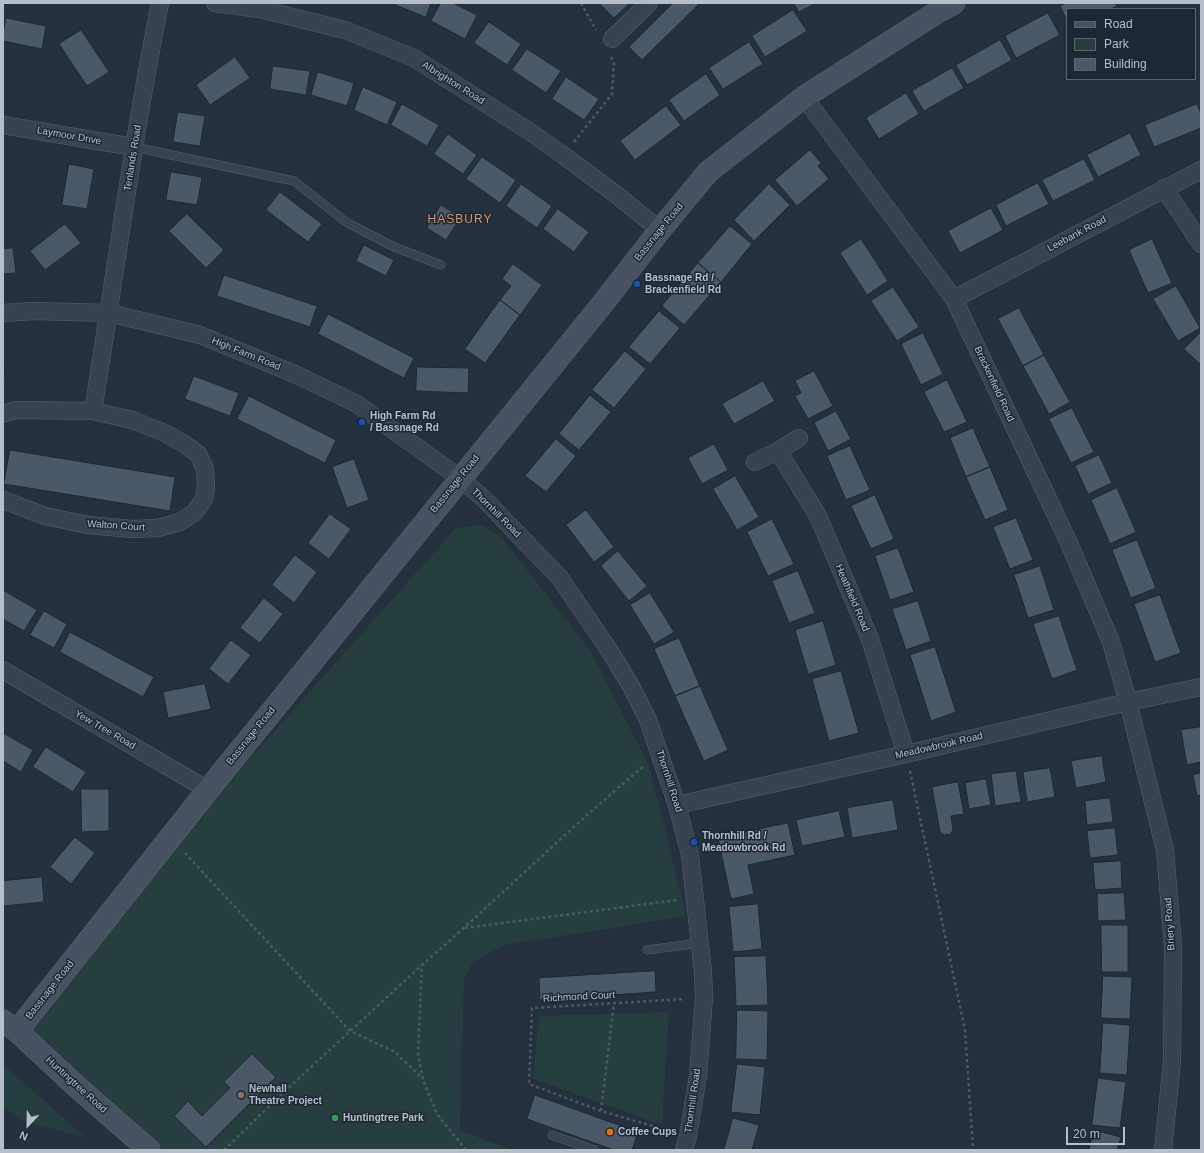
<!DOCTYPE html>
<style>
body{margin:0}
#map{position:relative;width:1204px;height:1153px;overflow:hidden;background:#25313f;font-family:Helvetica,sans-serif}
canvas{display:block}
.frame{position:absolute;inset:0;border:4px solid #b6beca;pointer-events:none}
.legend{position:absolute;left:1066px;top:8px;width:130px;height:72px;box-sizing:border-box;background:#1e2834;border:1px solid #5b6470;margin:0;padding:5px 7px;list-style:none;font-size:12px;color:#b6beca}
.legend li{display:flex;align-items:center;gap:8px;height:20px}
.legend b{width:20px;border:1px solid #5b6470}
.north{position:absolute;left:8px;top:1105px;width:40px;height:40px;-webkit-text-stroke:3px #1e2834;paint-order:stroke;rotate:202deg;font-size:11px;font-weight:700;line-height:16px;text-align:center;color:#b6beca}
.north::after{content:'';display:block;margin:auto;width:14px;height:18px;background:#b6beca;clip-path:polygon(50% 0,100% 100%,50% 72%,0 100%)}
.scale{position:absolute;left:1066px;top:1127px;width:59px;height:18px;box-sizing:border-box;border:2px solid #b6beca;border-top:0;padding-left:5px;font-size:12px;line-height:14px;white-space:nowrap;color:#b6beca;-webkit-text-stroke:3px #1e2834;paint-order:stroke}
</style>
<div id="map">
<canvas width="1204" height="1153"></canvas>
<div class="frame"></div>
<ul class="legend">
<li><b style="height:5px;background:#475262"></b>Road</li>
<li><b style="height:11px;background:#273e40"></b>Park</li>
<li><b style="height:11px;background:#4b5868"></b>Building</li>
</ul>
<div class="north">N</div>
<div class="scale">20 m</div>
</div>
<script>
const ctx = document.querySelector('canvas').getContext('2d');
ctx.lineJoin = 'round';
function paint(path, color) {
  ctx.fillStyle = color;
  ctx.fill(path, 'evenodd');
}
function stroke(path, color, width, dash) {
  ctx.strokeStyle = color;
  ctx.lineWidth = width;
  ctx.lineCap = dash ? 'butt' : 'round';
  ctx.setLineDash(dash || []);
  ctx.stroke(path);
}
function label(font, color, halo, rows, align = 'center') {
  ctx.font = font + ' Helvetica,sans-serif';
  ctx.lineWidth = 3;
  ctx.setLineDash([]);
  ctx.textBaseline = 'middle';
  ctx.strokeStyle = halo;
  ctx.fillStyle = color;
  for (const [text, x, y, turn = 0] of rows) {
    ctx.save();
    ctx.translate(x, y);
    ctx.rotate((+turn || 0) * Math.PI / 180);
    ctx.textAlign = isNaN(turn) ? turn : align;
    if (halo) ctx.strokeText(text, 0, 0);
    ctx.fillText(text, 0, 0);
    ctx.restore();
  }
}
paint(new Path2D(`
 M482,525l19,12 88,112 59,114 17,66 21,87 -181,29 -32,17 -9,16 -4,152 52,20h-351l-134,-117 187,-234 241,-270z
 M669,1012l-7,113 -129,-46 6,-63z
 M3,1064l83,74 -62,-17 -21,-14z`), '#273e40');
const building = new Path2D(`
 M391,3h40l-5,14z
 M441,3h12l24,12 -12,24 -34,-18z
 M599,3h31l-16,15z
 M673,3h27l-58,57 -13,-13z
 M794,3h22l-17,9z
 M1066,3h49l2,3 -6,3h-44v12l-7,-15z
 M793,10l14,21 -42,26 -13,-21z
 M1048,13l12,22 -44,23 -11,-22z
 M6,18l40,8 -4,23 -39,-8v-6z
 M489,22l32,22 -14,21 -33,-22z
 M81,30l28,42 -22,14 -28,-42z
 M1000,40l12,20 -45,25 -11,-20z
 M749,42l14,22 -40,25 -14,-21z
 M527,49l34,22 -15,22 -34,-23z
 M235,57l15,21 -40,27 -14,-20z
 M273,66l37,5 -4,24 -36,-6z
 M952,68l12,20 -40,23 -12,-20z
 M318,72l36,11 -7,23 -36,-11z
 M706,74l14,21 -36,26 -15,-21z
 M566,77l33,22 -15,21 -32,-21z
 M363,87l34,15 -10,23 -33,-15z
 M906,93l13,21 -40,25 -13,-21z
 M402,104l37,21 -12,21 -36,-21z
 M1197,104l4,10v14l-47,19 -9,-22z
 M666,106l15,19 -46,35 -15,-19z
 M178,112l27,4 -5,30 -27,-4z
 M1130,133l11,22 -43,22 -11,-22z
 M448,134l29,21 -14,19 -29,-20z
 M810,150l11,13 -3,3 11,13 -32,27 -22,-26z
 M482,157l34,23 -16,23 -34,-24z
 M1084,159l11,21 -42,21 -11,-21z
 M69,164l25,5 -7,40 -25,-4z
 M171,172l31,5 -5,28 -31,-5z
 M1038,183l11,21 -43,22 -10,-21z
 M521,184l31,22 -15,22 -31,-22z
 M769,184l21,21 -36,36 -20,-21z
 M280,192l42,32 -14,18 -42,-32z
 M441,205l20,12 -15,23 -19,-12z
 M991,208l12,22 -43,23 -12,-22z
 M558,209l31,23 -15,20 -31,-23z
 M187,214l37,36 -18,18 -37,-37z
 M65,224l16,19 -36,27 -15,-19z
 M730,226l22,18 -31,38 -23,-19z
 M861,239l27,42 -21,14 -27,-42z
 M1152,239l20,44 -24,10 -19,-43z
 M364,245l30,15 -8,16 -30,-15z
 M13,248l3,25 -13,1v-25z
 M698,263l23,19 -37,43 -22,-19z
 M513,264l29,21 -22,30 -20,-15 11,-14 -9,-7z
 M224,275l93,31 -7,21 -93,-31z
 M1176,286l24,42 -22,13 -25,-42z
 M893,287l26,40 -22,14 -26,-40z
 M500,300l20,15 -35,48 -20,-14z
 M1019,308l25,47 -21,11 -25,-47z
 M659,311l21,17 -30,36 -21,-17z
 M328,314l86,44 -10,20 -86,-44z
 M1201,332v33l-17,-16z
 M923,333l20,41 -22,11 -20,-41z
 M625,351l21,18 -32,39 -22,-18z
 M1044,355l26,47 -21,12 -26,-48z
 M3,357h1l1,26h-2z
 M417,367l52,1 -1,25 -52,-2z
 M814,371l19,35 -25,13 -13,-23 6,-3 -6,-12z
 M194,376l45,17 -9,23 -45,-17z
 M947,380l20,42 -23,10 -20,-40z
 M763,381l12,20 -41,23 -12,-20z
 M590,395l21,17 -32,38 -20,-16z
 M249,396l87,44 -11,23 -88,-44z
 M1072,408l22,44 -23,11 -22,-44z
 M836,411l15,28 -23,12 -14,-28z
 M973,428l17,39 -24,10 -16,-39z
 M556,439l20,17 -30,36 -21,-16z
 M714,444l14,26 -26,14 -14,-26z
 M850,446l20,44 -24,10 -19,-44z
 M10,450l165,27 -5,34 -166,-27z
 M1099,455l13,28 -24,11 -13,-28z
 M354,459l15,41 -22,8 -15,-41z
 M990,467l18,43 -23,10 -19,-43z
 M735,476l24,41 -22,13 -24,-41z
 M1117,488l19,44 -26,12 -19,-44z
 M875,495l19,44 -23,10 -20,-43z
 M586,510l28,37 -20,15 -28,-37z
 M330,514l21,15 -22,30 -21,-16z
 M1016,518l17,42 -23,9 -17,-42z
 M772,519l22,45 -26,12 -21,-44z
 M1137,540l19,48 -25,10 -19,-48z
 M898,548l16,44 -24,8 -15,-44z
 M618,551l29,35 -18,15 -28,-35z
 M295,555l22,17 -23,31 -22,-18z
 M1040,566l14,44 -26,8 -14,-43z
 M798,571l17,42 -26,10 -17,-42z
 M3,590l34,20 -13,21 -21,-12z
 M650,593l24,39 -20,12 -24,-39z
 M1160,595l21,58 -26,9 -21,-58z
 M264,598l19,16 -23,29 -20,-15z
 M918,601l13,40 -25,9 -14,-41z
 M44,611l23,13 -13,24 -24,-13z
 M1059,616l18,54 -25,9 -19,-55z
 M823,621l13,44 -28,9 -13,-44z
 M70,632l84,45 -11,20 -83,-45z
 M679,638l21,48 -25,10 -21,-47z
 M231,640l20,15 -23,29 -19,-15z
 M935,647l21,65 -25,9 -21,-66z
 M841,671l18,62 -30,8 -17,-62z
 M205,684l6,25 -43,9 -5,-26z
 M700,686l28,64 -24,11 -29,-65z
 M1201,727v35l-14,3 -6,-35z
 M3,733l30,17 -12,22 -18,-11z
 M46,747l40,25 -13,20 -40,-25z
 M1102,756l4,26 -30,6 -5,-27z
 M1050,768l5,29 -28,5 -4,-30z
 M1016,771l5,31 -26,4 -4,-32z
 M1201,773v22l-4,1 -4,-21z
 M986,779l5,26 -22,4 -4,-26z
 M958,782l6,32 -13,2 2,13 -2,5 -7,1 -4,-3 -8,-45z
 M81,789h28v42l-27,1z
 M1110,798l3,24 -26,3 -2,-24z
 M893,800l5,30 -46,8 -5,-30z
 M839,811l6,26 -43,9 -6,-26z
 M788,823l7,32 -47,10 6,29 -23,5 -13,-61z
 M1115,828l3,27 -28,3 -3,-27z
 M75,837l20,16 -24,31 -21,-17z
 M1121,861l1,27 -27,2 -2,-27z
 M42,877l2,25 -41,4v-25z
 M1124,893l2,27 -28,1 -1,-27z
 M758,904l4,45 -29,3 -4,-45z
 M1101,925h27v47h-26z
 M766,956l2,49 -32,1 -2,-49z
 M655,971l1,21 -116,8 -1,-22z
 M1103,976l29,1 -2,42 -29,-1z
 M737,1010l31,1 -1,49 -31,-1z
 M1103,1023l27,2 -3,50 -27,-2z
 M252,1054l24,23 -70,70 -32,-31 14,-15 14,15 28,-28 -6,-6z
 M737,1064l28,3 -5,48 -29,-3z
 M1098,1078l28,4 -6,46 -28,-3z
 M535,1095l103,37 -6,18h-18l-87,-31z
 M733,1118l26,7 -7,25h-28z
 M1094,1130l27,7 -4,13h-28z`);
paint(building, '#4b5868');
stroke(building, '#202a36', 1);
const lane = new Path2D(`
 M134,147l160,34 52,41 46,24 49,19
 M647,950l53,-7
 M552,1135l42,15`);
const street = new Path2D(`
 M215,3l45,6 85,21 69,28 118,75 31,22 55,41 42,34
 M612,39l37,-36
 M804,97l150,202 115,244 42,99 17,60 37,148 8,97 -1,115 -9,88
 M3,125l131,22
 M1164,188l37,56
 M954,299l247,-129
 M3,313l31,-2 75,2 91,22 97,40 60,29 103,74 25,22 75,78 51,75 21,35 16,32 29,85 13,50 13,117 1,25 -6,79 -10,60 -4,14
 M93,411c22,-136 40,-273 67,-408
 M3,414l13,-4 77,1 39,9 33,13 21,12 12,9 7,15 1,18 -2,12 -10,14 -14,9 -22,6 -26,1 -44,-4 -43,-9 -42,-16
 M778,451l40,65 52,123 36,115
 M755,462l23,-11 21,-13
 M3,670l205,120
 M677,805l229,-51 222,-52 73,-15`);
const secondary = new Path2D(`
 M3,1021l14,10 59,55 73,64
 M17,1031l191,-241 396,-488 56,-72 48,-58 96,-75 135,-86 15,-8`);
stroke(lane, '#57616d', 9);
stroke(street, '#57616d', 18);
stroke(secondary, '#57616d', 23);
stroke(new Path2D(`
 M581,3l15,27
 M574,142l38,-48 2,-32 -3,-5
 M910,771l55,259 8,120
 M185,853l165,178 45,21 28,27
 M465,928l212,-28
 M601,1111l13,-108
 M670,1131l-69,-20 -72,-27 3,-76 153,-9
 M224,1150l61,-59 137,-126
 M466,1150l-29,-36 -14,-34 -5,-27 4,-88c75,-65 146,-136 222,-199`), '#455b5d', 2.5, [3, 3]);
stroke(lane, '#39434f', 8);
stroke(street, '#39434f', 17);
stroke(secondary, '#475262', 22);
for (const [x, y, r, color] of [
 [637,284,4,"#1a4fb4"],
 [362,422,4,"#1a4fb4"],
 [694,842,4,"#1a4fb4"],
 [241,1095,4,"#8d6e63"],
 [335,1118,4,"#2e9e5b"],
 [610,1132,4,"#e8710a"]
]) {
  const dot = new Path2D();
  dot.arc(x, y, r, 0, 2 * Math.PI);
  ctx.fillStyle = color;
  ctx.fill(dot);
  stroke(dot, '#1e2834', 1.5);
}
label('10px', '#b6beca', '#1e2834', [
 ["Albrighton Road",453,83,32],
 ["Laymoor Drive",69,136,10],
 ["Tenlands Road",133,158,-81],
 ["Bassnage Road",659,232,-51],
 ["Leebank Road",1077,234,-28],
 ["High Farm Road",246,354,22],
 ["Brackenfield Road",994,384,65],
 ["Bassnage Road",455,484,-51],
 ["Thornhill Road",496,513,45],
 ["Walton Court",116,526,4],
 ["Heathfield Road",852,598,67],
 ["Yew Tree Road",105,730,30],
 ["Bassnage Road",251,736,-51],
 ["Meadowbrook Road",939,746,-13],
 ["Thornhill Road",669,781,72],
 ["Briery Road",1170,924,-94],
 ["Bassnage Road",50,990,-52],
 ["Richmond Court",579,997,-3],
 ["Huntingtree Road",76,1085,42],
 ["Thornhill Road",693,1101,-82]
]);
label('bold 10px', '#b6beca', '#1e2834', [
 ["Bassnage Rd /",645,278],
 ["Brackenfield Rd",645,290],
 ["High Farm Rd",370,416],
 ["/ Bassnage Rd",370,428],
 ["Thornhill Rd /",702,836],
 ["Meadowbrook Rd",702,848],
 ["Newhall",249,1089],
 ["Theatre Project",249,1101],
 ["Huntingtree Park",343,1118],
 ["Coffee Cups",618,1132]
], 'left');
ctx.letterSpacing = '1px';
label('12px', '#d49466', '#1e2834', [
 ["HASBURY",460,220]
]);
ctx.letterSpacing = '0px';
</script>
